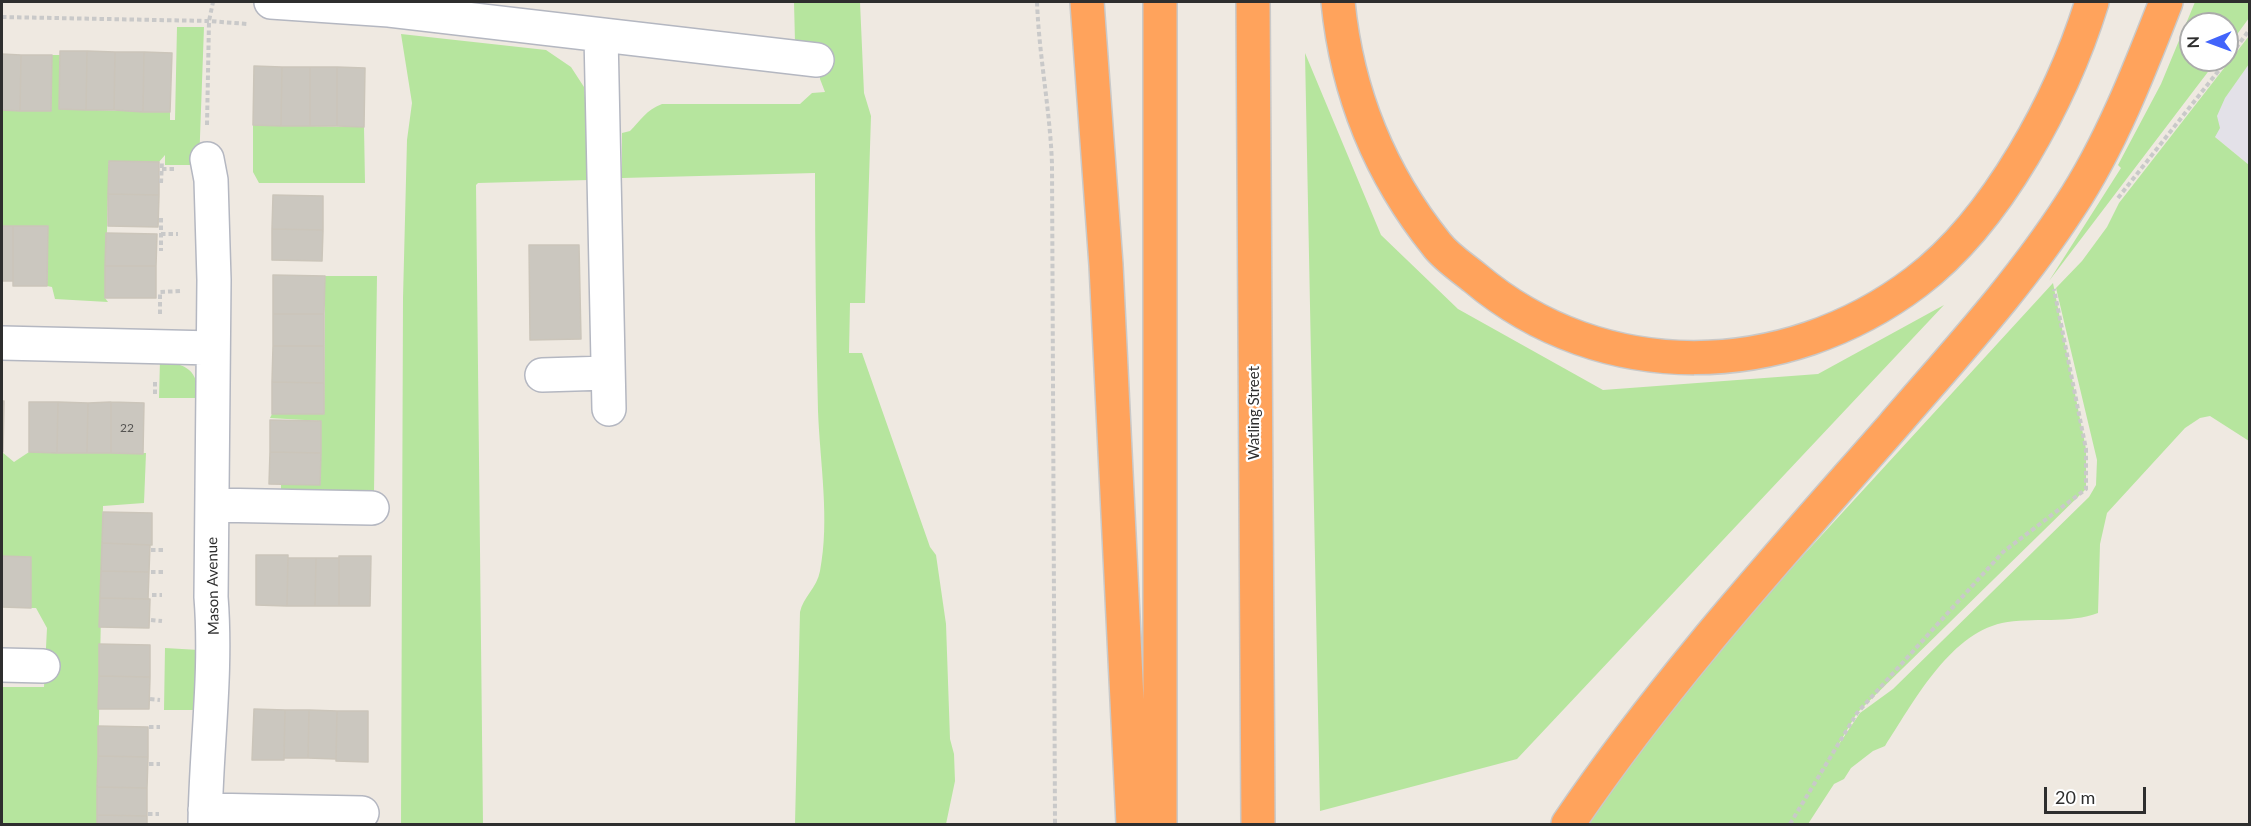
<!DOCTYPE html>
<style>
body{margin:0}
#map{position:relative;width:2251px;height:826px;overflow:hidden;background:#efe9e1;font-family:Lato,sans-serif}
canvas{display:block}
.frame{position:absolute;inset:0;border:3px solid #2e2e2e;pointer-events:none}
.north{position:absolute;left:2179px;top:12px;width:60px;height:60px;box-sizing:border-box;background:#fff;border:2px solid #ababab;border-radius:50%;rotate:269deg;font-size:16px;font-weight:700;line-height:24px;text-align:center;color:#2e2e2e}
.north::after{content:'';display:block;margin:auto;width:21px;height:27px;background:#4264fb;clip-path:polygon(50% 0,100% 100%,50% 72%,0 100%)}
.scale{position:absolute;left:2044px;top:787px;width:102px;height:27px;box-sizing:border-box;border:3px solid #2e2e2e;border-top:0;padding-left:8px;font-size:18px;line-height:21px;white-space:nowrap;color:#2e2e2e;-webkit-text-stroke:4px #fff;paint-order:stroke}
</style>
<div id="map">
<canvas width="2251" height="826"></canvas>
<div class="frame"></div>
<div class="north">N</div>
<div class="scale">20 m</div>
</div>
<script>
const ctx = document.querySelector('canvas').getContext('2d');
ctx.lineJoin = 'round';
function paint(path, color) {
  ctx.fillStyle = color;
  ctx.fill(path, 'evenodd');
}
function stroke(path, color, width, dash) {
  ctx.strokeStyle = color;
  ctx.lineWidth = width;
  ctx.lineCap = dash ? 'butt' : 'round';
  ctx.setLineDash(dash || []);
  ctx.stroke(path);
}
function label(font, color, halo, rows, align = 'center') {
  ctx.font = font + ' Lato,sans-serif';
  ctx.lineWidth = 4.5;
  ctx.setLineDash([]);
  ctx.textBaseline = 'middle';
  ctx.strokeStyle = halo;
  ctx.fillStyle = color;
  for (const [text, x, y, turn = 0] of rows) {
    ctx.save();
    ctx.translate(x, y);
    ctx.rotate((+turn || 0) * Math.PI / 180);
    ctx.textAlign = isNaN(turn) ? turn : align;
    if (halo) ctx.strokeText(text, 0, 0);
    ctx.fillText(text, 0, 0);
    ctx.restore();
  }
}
paint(new Path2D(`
 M2249,64v101l-52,-43 28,-25z`), '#e3e1e8');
paint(new Path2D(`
 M794,2h66l4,91 7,23 -6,187h-15l-1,50h13l68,194 6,8 10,69 4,115 4,15 1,27 -9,43h-151l5,-212c3,-15 17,-24 20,-41 10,-51 0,-108 -2,-160 -2,-79 -3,-159 -3,-238l-193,5v-45l8,-2c11,-11 16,-21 32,-27h138l12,-11 13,-1 -5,-13 1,-35 -26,-2z
 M2195,2h54v16l-22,30v-24h-36v36h26l-168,221 72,-113 -3,-3 43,-81z
 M177,27h27l-5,138h-34v-10l-6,7h-50l-4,136 3,4 -53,-3 -3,-12 -5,-1 1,-60h-46v-116l49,1 1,-56h8l-1,54 111,3v8h5z
 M401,34l145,16 25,17 13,20 1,10 4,83 -111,3 -2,2 7,639h-82l2,-526 4,-158 5,-37z
 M2249,36v28l-24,34 -8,18 3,12 -5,9 34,28v276l-39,-25 -10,2 -15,10 -78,85 -7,31 -2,69c-27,11 -67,4 -96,10 -54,12 -90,82 -117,123l-12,5 -22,17 -7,11 -10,5 -26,40h-224l126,-167 343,-374 33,166v40l-229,224 -20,34 23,-34 33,-24 196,-192 7,-12 1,-25 -41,-172 26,-27 25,-34 12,-24z
 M1305,53l76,182 77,74 145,81 215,-16 126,-69 -427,454 -197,52z
 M253,125l111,2 1,56h-106l-6,-11z
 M325,276h52l-3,216 -93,-2v-5h39l1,-64 -51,-3 2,-4h52z
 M160,360c27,5 38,9 38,38h-39z
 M2,452l12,10 15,-10 117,1 -2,50 -41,3 -6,318h-95v-137h42l3,-59 -11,-20h-5v-51l-29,-1z
 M165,648l34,2 -2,54 -4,2v4h-29z`), '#b6e59e');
const building = new Path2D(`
 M60,51h27l-1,59 -27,-1z
 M87,51l28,1 -1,58h-28z
 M115,52h29l-1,60 -29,-2z
 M144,52l28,1 -2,59h-27z
 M2,54l19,1 -1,56 -18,-1z
 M21,55h31l-1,56h-31z
 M254,66l28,1 -1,59 -28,-1z
 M282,67h28v59h-29z
 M310,67h27v59h-27z
 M337,67l28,1 -1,59 -27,-1z
 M109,161l50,1v33l-51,-1z
 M108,194l51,1 -1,32 -50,-1z
 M273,195l50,1v34l-51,-1z
 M2,226h11v55h-11z
 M13,226h35l-1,60h-34z
 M272,229l51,1 -1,31 -50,-1z
 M106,233l51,1 -1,32h-51z
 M529,245h50l2,94 -51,1z
 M105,266h51v32h-51z
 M273,275l52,1 -1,38h-51z
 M273,314h51v32h-51z
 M273,346h51v37l-52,-1z
 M272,382l52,1v31h-52z
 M2,401h2l-1,51h-1z
 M29,402h29l-1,51 -28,-1z
 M58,402l30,1 -1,50h-30z
 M111,402v51h-24l1,-50z
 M111,402l33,1 -1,51 -32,-1z
 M270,420l51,1v32l-51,-1z
 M270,452l51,1 -1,32 -51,-1z
 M103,512l49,1v32l-50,-2z
 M102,543l48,2 -1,27 -48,-1z
 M256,555h32l-1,51 -31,-1z
 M2,556l29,1v51l-29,-1z
 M339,556h32l-1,50h-31z
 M288,558h28l-1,48h-28z
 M316,558h23v48h-24z
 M101,571l48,1 -1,27 -48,-1z
 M100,598l50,1 -1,29 -50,-1z
 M99,644l51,1v32l-51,-1z
 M99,676l51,1 -1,32h-51z
 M254,709l31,1 -1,50h-32z
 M285,710h24l-1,48h-24z
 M309,710l28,1 -1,48 -28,-1z
 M337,711h31v51l-32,-1z
 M98,726l50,1v30l-50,-1z
 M98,756l50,1 -1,31 -50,-1z
 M97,787l50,1v28l-50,-1z
 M97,815l50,1v8h-50z`);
paint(building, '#cbc7bf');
stroke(building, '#cbc5ba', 1.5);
const minor = new Path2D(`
 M271,2l118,8 428,50
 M601,35l8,374
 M2,343l211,5
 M542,375l65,-2
 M212,505l160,3
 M2,665l41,1
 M205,810l157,3
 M205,824c1,-76 12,-151 6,-227l3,-317 -3,-100 -4,-21`);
const highway = new Path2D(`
 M1087,2l19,263 27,559
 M1160,2v822
 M1253,2l5,822
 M1338,2c9,91 41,171 99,243 10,13 26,23 38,33 128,108 310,103 441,4 82,-62 146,-184 176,-280
 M1568,824c96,-142 212,-269 325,-398 61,-71 126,-141 177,-220 40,-60 70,-137 96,-204`);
stroke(minor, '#b4b7c1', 36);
stroke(highway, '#c9c9c9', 36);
stroke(new Path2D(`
 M1037,2c2,54 13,107 15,162l3,660
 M2,17l207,4 38,3
 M2227,60l23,-31
 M207,125l2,-104 4,-19
 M162,169h14
 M161,183l1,-22
 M2118,198l109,-138
 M161,218v33
 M161,234h17
 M160,314v-22l21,-1
 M155,394v-14
 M151,550h12
 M151,572h12
 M152,595h10
 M151,620l11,1
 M150,699l10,1
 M149,727h11
 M149,764h11
 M148,814h11
 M1790,824l67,-111 146,-161 83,-63v-40l-32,-160`), '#c9c9c9', 4, [4.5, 3]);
stroke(minor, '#fff', 33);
stroke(highway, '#ffa35c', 33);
label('12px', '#555452', null, [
 ["22",127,428]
]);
label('15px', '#2e2e2e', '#fff', [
 ["Watling Street",1254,413,-90],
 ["Mason Avenue",213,586,-91]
]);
</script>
